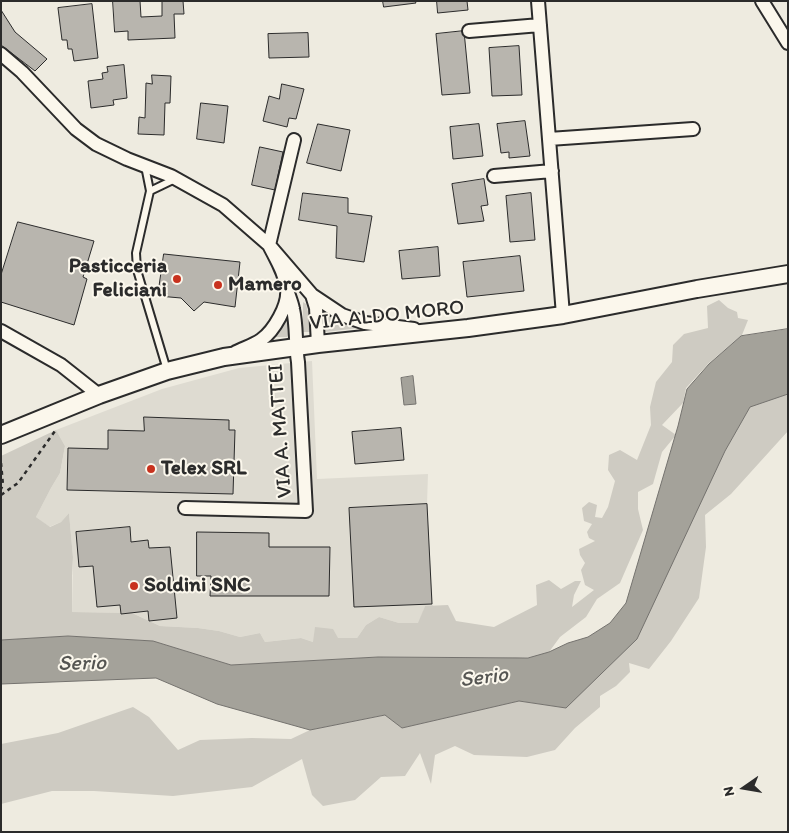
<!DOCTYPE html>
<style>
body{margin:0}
#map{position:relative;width:789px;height:833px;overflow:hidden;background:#eeebe0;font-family:Itim,sans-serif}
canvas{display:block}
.frame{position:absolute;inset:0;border:2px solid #2b2b2b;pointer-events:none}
.north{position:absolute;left:719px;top:763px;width:50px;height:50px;-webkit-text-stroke:4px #fbf7ec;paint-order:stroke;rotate:257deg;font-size:14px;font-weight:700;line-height:20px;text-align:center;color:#2b2b2b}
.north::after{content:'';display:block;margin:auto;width:18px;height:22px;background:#2b2b2b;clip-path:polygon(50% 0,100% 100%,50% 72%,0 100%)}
</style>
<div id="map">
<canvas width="789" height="833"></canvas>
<div class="frame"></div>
<div class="north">N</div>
</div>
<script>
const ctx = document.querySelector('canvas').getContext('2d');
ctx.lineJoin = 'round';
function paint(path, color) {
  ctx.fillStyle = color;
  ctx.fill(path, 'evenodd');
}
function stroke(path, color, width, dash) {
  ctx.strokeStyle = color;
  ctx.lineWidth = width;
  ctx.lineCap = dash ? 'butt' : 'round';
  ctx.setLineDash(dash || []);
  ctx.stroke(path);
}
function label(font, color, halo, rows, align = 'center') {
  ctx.font = font + ' Itim,sans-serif';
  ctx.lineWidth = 4;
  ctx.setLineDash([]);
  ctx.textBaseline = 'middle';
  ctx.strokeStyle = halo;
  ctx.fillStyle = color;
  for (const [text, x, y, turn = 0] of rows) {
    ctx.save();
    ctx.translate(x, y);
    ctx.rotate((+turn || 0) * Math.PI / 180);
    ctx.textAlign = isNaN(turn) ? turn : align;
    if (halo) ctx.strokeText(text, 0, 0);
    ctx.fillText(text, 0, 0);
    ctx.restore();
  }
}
paint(new Path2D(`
 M312,361l5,118 111,-5 -1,30 6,102h-8l-6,17h-20l-20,-6 -13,8 -9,13h-19l-25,4 -12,-4 -36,4 -5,-9 -20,4 -21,-6 -21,-3 -38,-2 -28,-13 -60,-1 1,-55 -4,-44 -8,9 -12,5 -13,-10 15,-29 9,-15 5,-27 -9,-16 106,-41 77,-21z`), '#dedbd1');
paint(new Path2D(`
 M719,300l9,8 9,4 1,6 10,2 -6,15 -33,28 -23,25 -3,15 -21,22 14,10 -14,17 -9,32 -15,8v17l5,21 -23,53 -23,16 -11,18 -26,20 -11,15 -13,5 -20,1 -32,-1h-106l-147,8 -78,-24 -85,-5 -67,4v-184l55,-26 9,16 -5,27 -9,15 -15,29 14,10 11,-5 8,-9 4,44 -1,19v36l60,1 28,13 38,2 21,3 21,6 20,-4 5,9 36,-4 12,4 2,-15 18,2 5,9h19l9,-13 13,-8 20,6h19l7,-17 23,-1 8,16 38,6 43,-22 -1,-20 13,-5 12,9 14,-8h6l-7,14 -2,12 22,-17 -9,-5 -4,-15 4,-7 -5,-8 -1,-6 16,-8 -6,-3 -2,-6 5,-8 -8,-3 -2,-13 7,-6 8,3 -2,12 7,1 6,-11 7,-26 -7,-11 1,-15 11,-5 17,10 14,-35 -1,-18 6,-25 16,-20 1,-17 11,-11 24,-6 -1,-22z
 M303,302l3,2 6,24 -2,4h-7z
 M322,310l12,8 24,8 1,2 -34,4z
 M288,313l1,21 -2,3h-14l11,-15z
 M788,394v37l-57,63 -26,21 1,32 -7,51 -28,43 -22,28 -20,-6 1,9 -14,14 -16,10v11l-25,21 -20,22 -28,7 -53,-2 -19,-9 -20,9 -4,29 -11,-31 -15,23 -24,1 -26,23 -32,6 -11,-11 -10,-36 -50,28 -79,9 -79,-5h-42l-51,13v-60l57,-11 75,-26 16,10 29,33 22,-10 52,-2 39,1 19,-9 76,-15 16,13 117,-27 47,7 159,-257 25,-45z`), '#cecbc2');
const water = new Path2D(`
 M788,329v65l-38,13 -25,44 -88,188 -71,69 -47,-7 -117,27 -17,-13 -75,15 -93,-26 -61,-26 -155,6v-44l67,-4 85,5 78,24 147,-8 150,1 21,-6 19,-9 20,-6 22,-14 16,-20 52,-177 9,-37 22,-25 32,-28z
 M413,376l3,28 -12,1 -3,-27z`);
paint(water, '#a4a29a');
stroke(water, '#74726e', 1);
const building = new Path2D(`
 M113,1h27l1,16 21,-1v-15h21l1,13h-10l1,24 -47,2v-9l-13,1z
 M383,1h32l1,2 -32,4z
 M437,1h30l1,9 -30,3z
 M92,4l6,54 -24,3 -2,-12h-4l-1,-9h-5l-4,-32z
 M1,10l14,22 32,27 -12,12 -34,-26z
 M464,31l6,62 -28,2 -6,-61z
 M308,33l1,24 -40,1 -1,-24z
 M519,46l3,49 -30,1 -3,-48z
 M124,65l3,33 -14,2 1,5 -23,3 -3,-27 15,-2 -1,-6 6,-1 -1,-5z
 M152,75l19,1 -1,27h-5l-1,32 -26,-1 1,-17 6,1 1,-35 6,1z
 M282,84l22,5 -8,30 -7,-1 -2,9 -24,-6 6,-25 10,3z
 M201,103l27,3 -4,37 -27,-4z
 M525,121l5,35 -21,2v-6l-8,1 -4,-29z
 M318,124l32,6 -9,41 -34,-8z
 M479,124l4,32 -30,3 -3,-32z
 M260,147l23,5 -8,38 -23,-5z
 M484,179l4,26 -7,1 3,15 -26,3 -6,-40z
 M303,193l45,5v15l24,3 -8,46 -28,-4 1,-32 -38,-6z
 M531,193l4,47 -25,2 -4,-46z
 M18,222l76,19 -11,36 4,2 -13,46 -73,-23v-27z
 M438,247l2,29 -38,3 -3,-28z
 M164,254l76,8 -5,45 -31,-5 -10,9 -13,-13 -23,-2z
 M520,256l4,35 -57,6 -4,-35z
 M144,417l85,3v10h6l-2,64 -166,-4 1,-42 40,1v-19l36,1z
 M401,428l3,32 -49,4 -3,-32z
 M427,504l5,100 -78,3 -5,-99z
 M130,527l1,15 17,-2 1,8 21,-1 7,71 -28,3 -1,-10 -27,3 -1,-9 -23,2 -4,-41 -14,1 -3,-35z
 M197,532l72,1v14h61l-1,49h-119l1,-20h-14z`);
paint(building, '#b8b5ae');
stroke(building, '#2b2b2b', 1);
const service = new Path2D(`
 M145,166l5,25 -14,62 1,17 30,100
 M150,191l25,-12`);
const minor = new Path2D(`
 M538,1l25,314
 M762,1l26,42
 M469,31l71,-6
 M1,54l21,18 54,57 20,15 31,15 44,17 52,29 46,40 43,50 30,20 23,8 49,6
 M549,139l144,-10
 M494,176l58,-5
 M312,295l4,13 2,36
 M1,331l60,34 38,30
 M236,352c8,-4 18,-7 25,-12 13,-9 28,-35 26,-51 -2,-16 -11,-30 -18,-44l25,-105
 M185,508l121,3 -8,-149c-3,-18 -1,-35 -5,-53 -1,-6 -4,-13 -6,-19`);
const tertiary = new Path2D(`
 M1,435l98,-40 68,-24 57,-14 94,-13 150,-16 95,-13 134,-26 91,-15`);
stroke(service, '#2b2b2b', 10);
stroke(minor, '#2b2b2b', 16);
stroke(tertiary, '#2b2b2b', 20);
stroke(new Path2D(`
 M1,463l2,22 -2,4
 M1,495l17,-12 37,-52`), '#2b2b2b', 2.5, [4, 4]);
stroke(service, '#fbf7ec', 6);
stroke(minor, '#fbf7ec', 12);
stroke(tertiary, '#fbf7ec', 16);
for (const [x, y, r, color] of [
 [177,279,5,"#c8321e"],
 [218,285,5,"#c8321e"],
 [151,469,5,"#c8321e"],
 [134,586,5,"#c8321e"]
]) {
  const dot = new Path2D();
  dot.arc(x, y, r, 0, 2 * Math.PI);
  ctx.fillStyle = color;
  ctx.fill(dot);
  stroke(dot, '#fbf7ec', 2);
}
label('bold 21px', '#2b2b2b', '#fbf7ec', [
 ["Pasticceria",167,267,"right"],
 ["Feliciani",167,291,"right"],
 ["Mamero",228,285],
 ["Telex SRL",161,469],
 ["Soldini SNC",144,586]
], 'left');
label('21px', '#2b2b2b', '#fbf7ec', [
 ["VIA ALDO MORO",387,316,-6],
 ["VIA A. MATTEI",281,431,-94]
]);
label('italic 22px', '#555552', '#fbf7ec', [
 ["Serio",82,664,-1],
 ["Serio",484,678,-7]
]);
</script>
